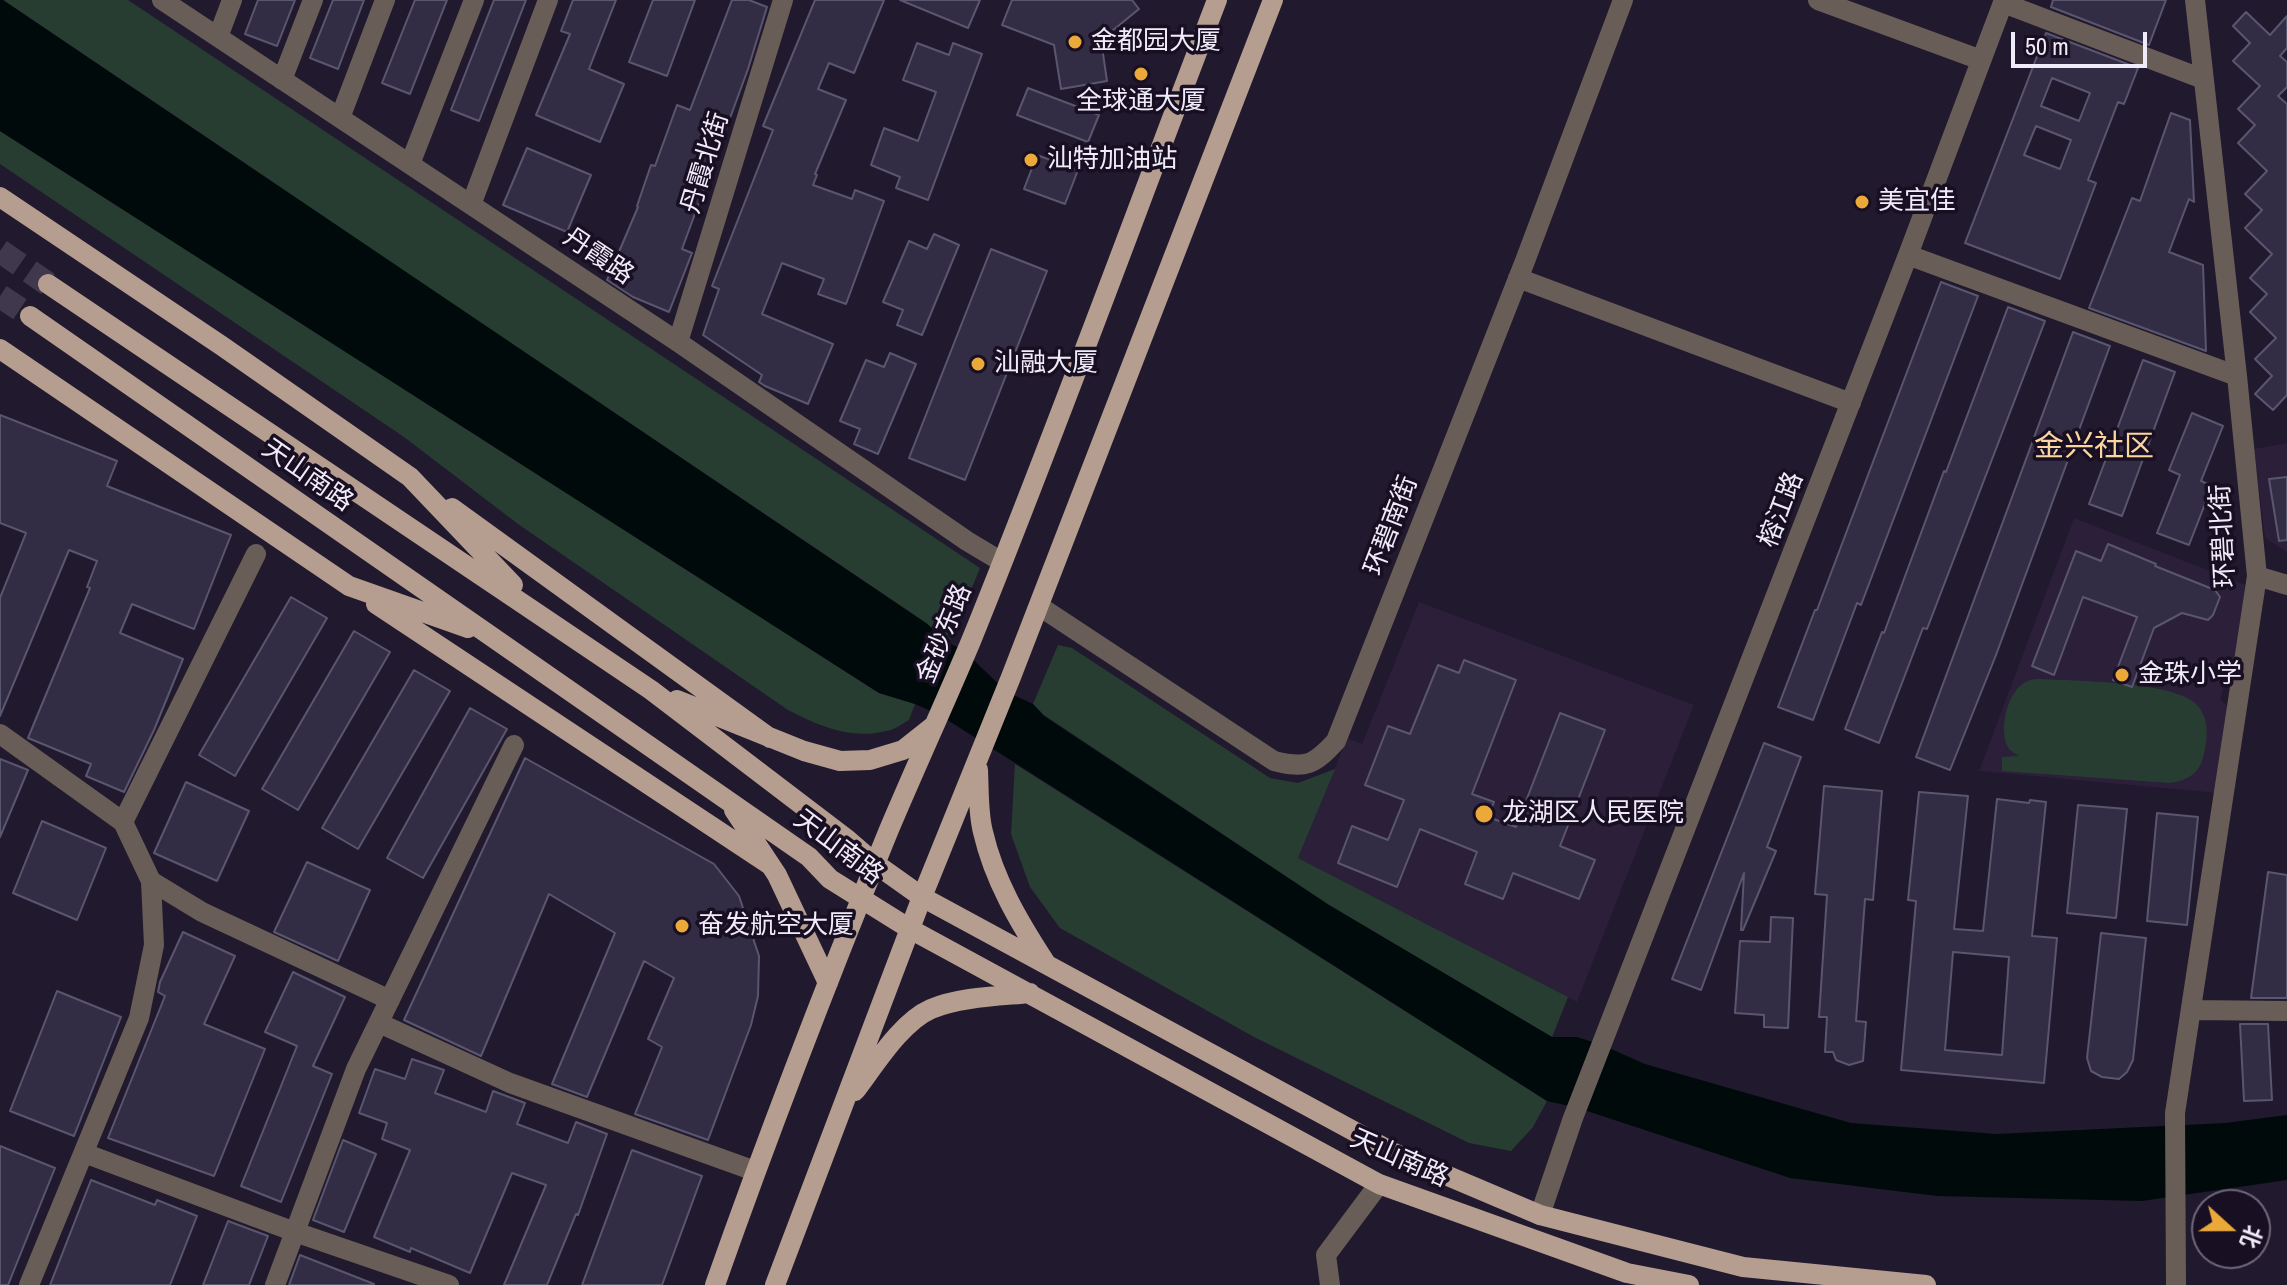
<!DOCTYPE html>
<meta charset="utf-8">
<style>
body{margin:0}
#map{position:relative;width:2287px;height:1285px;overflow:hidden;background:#21192d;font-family:"Archivo Narrow","Noto Sans SC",sans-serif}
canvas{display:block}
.north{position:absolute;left:2191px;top:1189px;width:80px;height:80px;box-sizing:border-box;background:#180f23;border:2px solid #6e6779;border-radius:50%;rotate:111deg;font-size:22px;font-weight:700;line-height:32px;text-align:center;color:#f0ebf9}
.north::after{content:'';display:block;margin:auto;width:28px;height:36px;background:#eba939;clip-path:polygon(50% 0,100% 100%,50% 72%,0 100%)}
.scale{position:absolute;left:2011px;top:32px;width:136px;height:36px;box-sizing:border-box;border:4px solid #f0ebf9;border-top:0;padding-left:10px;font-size:24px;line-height:28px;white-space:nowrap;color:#f0ebf9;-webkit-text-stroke:6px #180f23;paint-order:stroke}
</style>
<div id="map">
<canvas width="2287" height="1285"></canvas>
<div class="north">北</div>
<div class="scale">50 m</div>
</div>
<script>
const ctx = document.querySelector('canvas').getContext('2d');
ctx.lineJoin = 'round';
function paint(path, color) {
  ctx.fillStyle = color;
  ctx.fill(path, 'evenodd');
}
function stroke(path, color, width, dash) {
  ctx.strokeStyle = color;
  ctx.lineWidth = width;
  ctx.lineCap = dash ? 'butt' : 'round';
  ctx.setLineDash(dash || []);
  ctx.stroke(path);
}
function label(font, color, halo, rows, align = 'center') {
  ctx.font = font + ' "Archivo Narrow","Noto Sans SC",sans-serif';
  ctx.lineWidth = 7;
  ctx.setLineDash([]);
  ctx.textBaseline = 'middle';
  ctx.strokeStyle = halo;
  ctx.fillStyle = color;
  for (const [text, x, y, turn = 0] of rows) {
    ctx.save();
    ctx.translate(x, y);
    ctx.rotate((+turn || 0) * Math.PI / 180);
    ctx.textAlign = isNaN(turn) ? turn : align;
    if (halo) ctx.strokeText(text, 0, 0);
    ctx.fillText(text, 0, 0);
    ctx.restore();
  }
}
paint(new Path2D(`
 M2287,443v109l-22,-14 -11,-89z
 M2074,518l172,67 -9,65 -17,49 10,9 -12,85 -239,-22z
 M1419,602l275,103 -117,297 -279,-144 49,-120 15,6z`), '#2b1f3a');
paint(new Path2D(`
 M3,0h125l852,568 -31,75 -23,-20z
 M0,131l879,562 36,11 -6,16c-7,4 -15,10 -23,11 -36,9 -67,-5 -98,-21l-270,-186 -114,-87 -404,-273z
 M1058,645l14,3 198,130 28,5 37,-14 -37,89 270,139 -16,40 -223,-132 -285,-190 -11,-11z
 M2040,679c34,2 138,2 158,27 11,13 10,32 6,48 -4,19 -15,26 -34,29l-168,-12v-14l17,-1c-3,-2 -8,-5 -10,-7 -12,-18 -1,-61 19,-68 4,-2 8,-2 12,-2z
 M1015,764l532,337 -14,26 -22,24 -42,-8 -215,-106 -194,-109 -30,-41 -19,-53z`), '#283d32');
paint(new Path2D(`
 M0,0h3l923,623 23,20 14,7 44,42 26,12 11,12 285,189 223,132h25l25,8 43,19 206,59 146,11 228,-11 62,-8v65l-145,21 -205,-5 -147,-18 -212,-70 -31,-7 -609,-387 -23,-10 -36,-11 -879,-562z`), '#000a0b');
const building = new Path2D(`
 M258,0h37l-18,46 -32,-12z
 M333,0h31l-26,69 -28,-11z
 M415,0h32l-37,94 -28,-11z
 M494,0h32l-47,121 -28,-11z
 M573,0h43l-27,69 35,15 -24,58 -64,-27 34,-81 -9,-3z
 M653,0h42l-28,76 -38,-14z
 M732,0h17l18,7 -19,62 -66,180 10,4 -23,59 -36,-15 -26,-17 31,-73 -1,-1 14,-41 4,1 22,-61 13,5z
 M815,0h69l-30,73 -25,-10 -11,26 28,11 -31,74 2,1 -4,10 39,14 3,-9 29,11 -38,103 -28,-10 6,-15 -42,-16 -20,51 71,30 -25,60 -43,-18 -6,-4 3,-7 -59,-40 16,-46 -7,-3 61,-156 -10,-4z
 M900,0h80l-12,28z
 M1012,0h120l7,9 -38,31 6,41 -46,8 -7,-44 -52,-20z
 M2053,0h113l-17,45 -98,-38z
 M2246,12l24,23 17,-19v32l-7,8 7,6v25l-9,9 9,8v291l-14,15 -18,-16 17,-18 -17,-17 21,-21 -26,-26 17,-18 -17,-16 22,-24 -27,-26 17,-18 -17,-16 22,-23 -29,-28 17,-18 -17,-16 22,-23 -27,-25 17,-18 -17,-17z
 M2046,33l92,35 -14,36 -6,-2 -30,78 8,3 -36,96 -95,-36zM2052,78l38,15 -11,28 -38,-15zM2036,126l35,14 -11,29 -36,-14z
 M917,43l32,12 4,-12 29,11 -54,146 -32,-12 4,-11 -29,-12 13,-37 34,13 18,-49 -33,-12z
 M1028,88l71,27 -11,27 -71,-27z
 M2171,113l19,7 4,82 -5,-3 -20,53 34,13 3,86 -117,-43 43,-110 8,3z
 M527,148l64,27 -24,57 -64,-27z
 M1037,155l41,15 -13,34 -41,-15z
 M934,234l25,11 -37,90 -25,-10 6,-15 -20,-8 26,-61 18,8z
 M991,249l56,22 -82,209 -56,-22z
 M1941,282l37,14 -117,309 -4,-2 -44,117 -35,-13 37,-97h2z
 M2008,307l37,14 -118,308 -4,-1 -44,115 -34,-14 37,-97 2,1 60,-162 2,1z
 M2073,332l37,14 -114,309 -46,115 -34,-13z
 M890,353l26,11 -38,90 -24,-10 6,-15 -20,-8 26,-61 18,7z
 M2143,360l32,12 -53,144 -33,-12z
 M2192,413l31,13 -22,55 11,5 -23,59 -32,-12 23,-58 -11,-5z
 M0,415l117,46 -10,25 124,49 -37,94 -62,-25 -12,29 63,26 -29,71 -30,62 -38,-16 5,-12 -63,-26 62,-150 -3,-1 10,-26 -28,-11 -69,166v-118l26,-65 -26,-10z
 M2287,477v63l-8,1 -10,-62z
 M2108,544l48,20 -1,2 60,24 5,7 -7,18 -5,5 -26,-7 -28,15 -22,59 -19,-7 24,-63 -54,-20 -29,78 -22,-9 44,-115 25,10z
 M291,597l36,21 -92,158 -36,-21z
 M354,631l36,21 -92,158 -36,-21z
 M1464,660l52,20 -44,114 22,8 -6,15 28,10 44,-114 45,17 -45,116 35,14 -16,39 -66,-26 -10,26 -38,-15 12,-32 -57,-23 -23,58 -59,-24 14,-37 36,14 16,-40 -39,-15 23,-59 22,8 28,-69 21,8z
 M414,670l36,21 -92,158 -36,-21z
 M470,708l37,21 -84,149 -36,-20z
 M1764,743l37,14 -34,90 9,4 -33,79h-2l3,-57 -43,117 -29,-11z
 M525,758l189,106 25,32 20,60 -1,40 -7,29 -43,115 -73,-26 27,-67 -14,-8 26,-61 -30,-17 -57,136 -35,-13 63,-151 -66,-39 -68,162 -77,-36z
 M0,759l28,11 -28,67z
 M186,782l63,29 -32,70 -63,-28z
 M1824,786l58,5 -9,109 -8,-1 -9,122 10,1 -3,39 -14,4 -13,-5 -3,-8h-8l2,-35h-8l8,-122 -12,-1z
 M1919,792l49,4 -14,133 29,2 14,-132 32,4 1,-3 16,2 -14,134 25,2 -13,145 -143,-13 15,-169 -8,-1zM1953,952l56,5 -7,98 -57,-5z
 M2078,805l49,4 -11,109 -49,-5z
 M2157,813l41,4 -11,108 -40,-4z
 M42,821l64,27 -29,72 -64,-27z
 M307,862l63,28 -32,71 -64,-29z
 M2268,872l19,3v123h-36z
 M1771,917l22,1 -5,110 -24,-1v-12l-29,-2 5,-72 30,1z
 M183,932l52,24 -31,68 61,25 -51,127 -106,-38 57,-142 -7,-4 2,-10z
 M2101,933l45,5 -13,122 -6,12 -8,7 -17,-2 -11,-6 -4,-13z
 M293,972l52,25 -32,69 19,8 -51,128 -40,-16 56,-140 -32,-14z
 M57,991l64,26 -47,119 -64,-25z
 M2240,1024h28l4,76 -28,1z
 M412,1059l32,11 -9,23 51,19 7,-21 32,12 -8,21 51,19 8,-21 31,12 -29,81 -2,-1 -29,71h-43l42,-100 -34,-12 -42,100 -59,-25 -1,4 -36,-15 36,-87 -28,-11 5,-16 -28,-10 16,-44 30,10z
 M343,1140l33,14 -32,78 -31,-12z
 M0,1146l55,22 -47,117h-8z
 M632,1150l70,26 -40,109h-80z
 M91,1180l64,25 2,-5 40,16 -27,69h-120z
 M228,1221l40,15 -19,49h-46z
 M300,1255l74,29v1h-85z`);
paint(building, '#322d44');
stroke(building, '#5a566f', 2);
stroke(new Path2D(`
 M0,251l48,33
 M0,296l30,20`), '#40384c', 24, [24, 12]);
stroke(new Path2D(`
 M162,0l516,342 289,199 35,21
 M1818,0l163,60
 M2003,3l200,76
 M218,37l14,-37
 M282,80l31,-80
 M340,118l45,-118
 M410,164l64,-164
 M471,205l77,-205
 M1908,255l329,121
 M1518,278l333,125
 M678,342l105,-342
 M2257,576l30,9
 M1039,606l235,155c32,8 40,4 62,-20l189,-480 98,-261
 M0,734l123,88 28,59 51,31 188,88
 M123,822l133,-268
 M2191,1010l96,1
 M379,1023l131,60 245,88
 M84,1153l211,79 154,53
 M1540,1215l33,-97 335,-863 96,-255
 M29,1285l110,-267 15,-73 -3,-64
 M275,1285l81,-216 158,-324
 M1330,1285l-4,-30 53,-71
 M2176,1285l-1,-172 82,-537 -20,-200 -42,-376`), '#695d57', 20);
stroke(new Path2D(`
 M0,197l222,149 188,131 103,108
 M48,284l603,406 197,150 29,25 45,32 474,257 144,61 203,52 183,18
 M30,316l779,541 21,22 80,50 469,255 248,89 62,12
 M0,349l349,237 119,42
 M452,508l318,230
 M376,604l394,261
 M677,700l127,51 36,10 30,-1 33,-10 29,-23
 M978,770c1,20 0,43 5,62 11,48 36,90 62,130
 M734,810l43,65 51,108
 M855,1091c20,-26 46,-69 76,-82 28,-12 69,-13 99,-16
 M715,1285c54,-153 112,-303 173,-453 27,-64 56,-127 83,-191 86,-212 164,-427 246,-641
 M775,1285l147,-388 89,-220 262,-677`), '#b59d90', 20);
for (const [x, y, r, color] of [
 [1075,42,8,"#eba939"],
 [1141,74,8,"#eba939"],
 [1031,160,8,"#eba939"],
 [1862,202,8,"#eba939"],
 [978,364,8,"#eba939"],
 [2122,675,8,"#eba939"],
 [1484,814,10,"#eba939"],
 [682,926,8,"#eba939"]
]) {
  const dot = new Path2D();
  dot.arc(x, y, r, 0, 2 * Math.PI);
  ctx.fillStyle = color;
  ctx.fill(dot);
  stroke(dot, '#180f23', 3);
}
label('26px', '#f0ebf9', '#180f23', [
 ["金都园大厦",1091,42],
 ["全球通大厦",1141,102,"center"],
 ["汕特加油站",1047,160],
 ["美宜佳",1878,202],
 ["汕融大厦",994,364],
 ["金珠小学",2138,675],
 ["龙湖区人民医院",1502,814],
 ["奋发航空大厦",698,926]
], 'left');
label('26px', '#f0ebf9', '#180f23', [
 ["丹霞北街",706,163,-73],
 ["丹霞路",598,257,34],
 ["天山南路",307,476,35],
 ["榕江路",1782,510,-69],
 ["环碧南街",1392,526,-69],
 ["环碧北街",2224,536,-93],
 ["金砂东路",945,634,-68],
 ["天山南路",838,848,37],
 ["天山南路",1399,1159,24]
]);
label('30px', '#fad5a0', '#180f23', [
 ["金兴社区",2094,448]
]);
</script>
